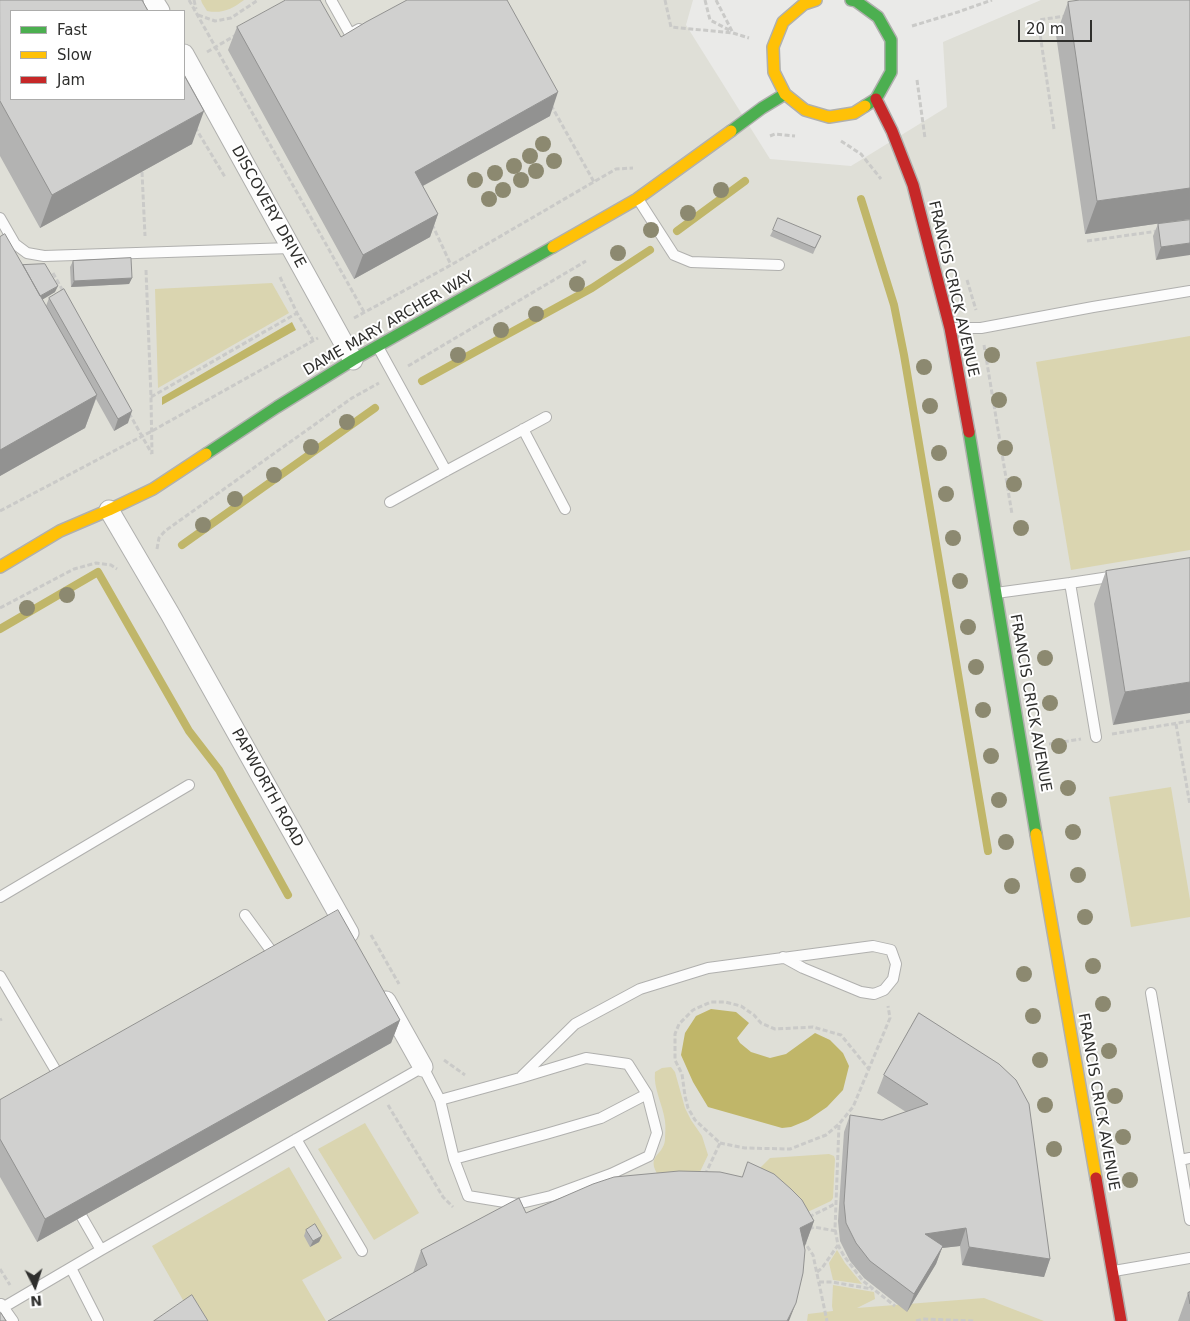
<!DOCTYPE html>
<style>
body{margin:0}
#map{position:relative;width:1190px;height:1321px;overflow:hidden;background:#eaeae8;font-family:"DejaVu Sans",sans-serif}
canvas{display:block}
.legend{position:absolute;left:10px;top:10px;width:175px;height:90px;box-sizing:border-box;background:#fff;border:1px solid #acacab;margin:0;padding:6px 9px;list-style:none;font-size:15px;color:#2f2f2d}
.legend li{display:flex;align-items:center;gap:10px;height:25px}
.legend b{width:25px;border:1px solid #acacab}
.north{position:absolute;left:10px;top:1261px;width:50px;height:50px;-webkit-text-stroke:4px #fff;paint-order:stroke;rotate:175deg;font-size:14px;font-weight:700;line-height:20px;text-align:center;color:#2f2f2d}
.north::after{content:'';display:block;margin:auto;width:18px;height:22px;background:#2f2f2d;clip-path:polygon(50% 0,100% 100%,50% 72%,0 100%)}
.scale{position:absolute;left:1018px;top:20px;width:74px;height:22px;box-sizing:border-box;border:2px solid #2f2f2d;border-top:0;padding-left:6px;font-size:15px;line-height:18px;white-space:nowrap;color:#2f2f2d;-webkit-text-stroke:4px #fff;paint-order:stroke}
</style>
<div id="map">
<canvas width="1190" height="1321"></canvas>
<ul class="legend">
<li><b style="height:6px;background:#4caf50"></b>Fast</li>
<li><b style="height:6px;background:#ffc107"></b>Slow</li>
<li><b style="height:6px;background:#c62828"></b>Jam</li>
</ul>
<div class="north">N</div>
<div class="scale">20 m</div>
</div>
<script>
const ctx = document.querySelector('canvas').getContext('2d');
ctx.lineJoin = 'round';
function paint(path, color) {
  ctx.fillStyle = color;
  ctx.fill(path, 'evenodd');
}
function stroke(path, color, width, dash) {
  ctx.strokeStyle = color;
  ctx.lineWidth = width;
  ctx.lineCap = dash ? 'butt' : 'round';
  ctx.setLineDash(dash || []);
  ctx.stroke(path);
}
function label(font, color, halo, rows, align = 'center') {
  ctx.font = font + ' "DejaVu Sans",sans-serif';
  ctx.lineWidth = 4;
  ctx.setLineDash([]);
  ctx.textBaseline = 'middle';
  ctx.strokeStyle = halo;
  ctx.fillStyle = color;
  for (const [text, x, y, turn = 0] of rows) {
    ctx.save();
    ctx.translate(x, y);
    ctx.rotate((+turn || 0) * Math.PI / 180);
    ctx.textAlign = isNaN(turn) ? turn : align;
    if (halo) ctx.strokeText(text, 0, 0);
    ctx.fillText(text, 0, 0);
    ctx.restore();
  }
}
paint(new Path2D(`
 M0,0h693l-7,25 84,134 81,7 96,-59 -4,-65 98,-42h149v1321h-1190zM11,11h173v88h-173z`), '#dfdfd7');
paint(new Path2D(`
 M201,0h43c-12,9 -22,14 -37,11l-5,-8z
 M272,283l17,30 -131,75 -3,-99z
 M1190,336v214l-119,20 -35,-208z
 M1171,787l19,113v17l-59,10 -22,-130z
 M671,1067l4,5 10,36 6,12 11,16 6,19 -10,21 -38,2c-16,-23 3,-21 5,-38 0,-6 1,-13 0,-19 -2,-16 -12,-33 -10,-49l7,-4z
 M365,1123l54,90 -45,27 -56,-91z
 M829,1154l5,2 1,3 -2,39 -2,3 -34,16 -43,-43 16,-16z
 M289,1167l53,91 -40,22 24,41h-131l-43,-75z
 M837,1250l8,13 17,21 -29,-4 -4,-17z
 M833,1285l41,7 1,7 -18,9 127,-10 60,23h-237l1,-7 25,-3 -1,-5z`), '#dad5b0');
paint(new Path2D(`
 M292,322l4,8 -134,75v-8z
 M711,1009l25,3 13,11 -12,15 3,5 11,9 19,6 16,-4 29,-21 15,7 13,13 6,13 -6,24 -16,17 -19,13 -17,7 -9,1 -74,-21 -15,-25 -12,-27 4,-22 11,-17z`), '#c0b669');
stroke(new Path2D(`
 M861,199l33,106 10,50 84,496
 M677,231l68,-50
 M422,381l170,-93 58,-38
 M182,545l193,-137
 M0,629l98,-57 91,159 30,39 69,125`), '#c0b669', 8);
const lane = new Path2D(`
 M331,0l19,34 9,-5
 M638,199l36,56 17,7 88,3
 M0,218l15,26 12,9 17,3 247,-8
 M951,328h30l112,-21 97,-16
 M378,347l68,124
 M523,429l42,80
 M390,502l56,-31 100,-54
 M1070,583l26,154
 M996,593l74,-10 46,-7
 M0,897l189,-112
 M245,915l27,37
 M0,976l59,100
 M1151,993l39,227
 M522,1076l53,-52 65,-35 68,-21 165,-22 18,4 5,14 -3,15 -9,11 -10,4 -13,-2 -58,-24 -20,-11
 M296,1139l66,112
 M454,1159l92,-25 55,-16 46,-24
 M1180,1160l10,-2
 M82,1217l19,33
 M71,1268l27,53
 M1114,1271l76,-13
 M1,1304l12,17
 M4,1307l97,-57 322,-183 17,33 14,59 14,37 49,8 34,-8 60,-22 38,-18 8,-23 -10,-39 -19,-30 -42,-6 -66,20 -80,22`);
const street = new Path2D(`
 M153,0l7,11
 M184,54l169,306
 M109,510l61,104 179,319
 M386,1001l37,66`);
const fast = new Path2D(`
 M851,0l5,1 22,16 13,23v32l-15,27 -11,7
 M731,131l31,-23 23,-14
 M969,432l67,402
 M206,454l71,-47 76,-47 200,-113`);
const slow = new Path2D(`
 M816,0l-12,4 -21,18 -10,25 1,25 11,22 20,16 24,7 25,-4 11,-7
 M553,247l84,-48 94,-68
 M0,567l60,-36 49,-21 44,-21 53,-35
 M1036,834l60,344`);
const jam = new Path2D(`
 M876,99l16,32 21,54 37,143 19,104
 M1096,1178l25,143`);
stroke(lane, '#b0b0ae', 12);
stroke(street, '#b0b0ae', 21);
stroke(fast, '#b0b0ae', 14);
stroke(slow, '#b0b0ae', 14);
stroke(jam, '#b0b0ae', 14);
stroke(new Path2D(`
 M189,0l175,312
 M194,0l2,9
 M665,0l6,27 62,6 16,5
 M705,0l5,20 21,11
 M716,0l17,33
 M198,15l17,6 16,-3 27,-18
 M912,26l46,-14 34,-12
 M207,52l29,-17
 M917,80l8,58
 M551,105l43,77
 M195,127l30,50
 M1054,129l-16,-109 28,-4
 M770,136l5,-2 20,2
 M841,141l20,13 20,25
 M142,172l3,64
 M432,224l19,41
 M1087,241l71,-10
 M146,270l5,127 1,57
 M53,273l11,20
 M280,277l17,36 16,27
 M967,280l9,30
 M354,318l97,-53 165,-96 17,-1
 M984,345l28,169
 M408,366l178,-105
 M151,397l146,-84
 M129,413l23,41
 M0,511l152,-80 166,-93
 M157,549l2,-11 6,-7 187,-133 27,-15
 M0,608l74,-39 22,-6 15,2 6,4
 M1176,724l14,81
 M1112,734l78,-13
 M1049,744l32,-5
 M371,935l28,49
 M0,1020l2,-1
 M444,1060l21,15
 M388,1105l55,92 10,10
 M839,1125l-4,104 3,16 6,11 19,25 32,25
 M720,1143l25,5 45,1 36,-14 13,-11 14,-17 37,-89 -2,-12
 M705,1175l15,-32 -25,-23 -7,-12 -3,-12 -3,-22 -7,-14v-26l4,-10 14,-14 18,-8h14l16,4 13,9 7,8 14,6 38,-2 28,8 27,33
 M809,1217l26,-13
 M809,1229l5,-2 22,4
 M803,1240l10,15 14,66
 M0,1269l10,16
 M817,1272l5,-4 16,-23
 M819,1282h13l40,7
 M916,1321l7,-2 51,2`), '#cacac8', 3, [5, 2.5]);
stroke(lane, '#fcfcfc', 10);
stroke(street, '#fcfcfc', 19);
stroke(fast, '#4caf50', 11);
stroke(slow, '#ffc107', 11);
stroke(jam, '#c62828', 11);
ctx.fillStyle = '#8c8970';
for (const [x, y] of [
 [543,144],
 [530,156],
 [554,161],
 [514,166],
 [536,171],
 [495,173],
 [475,180],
 [521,180],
 [503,190],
 [721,190],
 [489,199],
 [688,213],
 [651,230],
 [618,253],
 [577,284],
 [536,314],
 [501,330],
 [458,355],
 [992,355],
 [924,367],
 [999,400],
 [930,406],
 [347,422],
 [311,447],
 [1005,448],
 [939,453],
 [274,475],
 [1014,484],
 [946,494],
 [235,499],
 [203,525],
 [1021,528],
 [953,538],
 [960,581],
 [67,595],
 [27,608],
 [968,627],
 [1045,658],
 [976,667],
 [1050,703],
 [983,710],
 [1059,746],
 [991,756],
 [1068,788],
 [999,800],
 [1073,832],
 [1006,842],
 [1078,875],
 [1012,886],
 [1085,917],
 [1093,966],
 [1024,974],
 [1103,1004],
 [1033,1016],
 [1109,1051],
 [1040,1060],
 [1115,1096],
 [1045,1105],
 [1123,1137],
 [1054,1149],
 [1130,1180]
]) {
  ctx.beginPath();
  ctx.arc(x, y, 8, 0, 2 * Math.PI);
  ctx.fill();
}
paint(new Path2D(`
 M0,0l192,144 -152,84 -40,-72z
 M1190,0v219l-105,15 -29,-199 12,-33z
 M237,27l104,10 209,79 -127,70 15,28 -8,23 -76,42 -126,-229z
 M1190,220l-34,40 -3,-24 5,-12z
 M773,230l48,6 -8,18 -43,-18z
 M0,237l23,28 32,27 -13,7 4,7 3,-8 79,125 -14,8 -18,-32 -11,29 -85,48z
 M73,261l59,17 -3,6 -58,3 -1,-20z
 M1190,558l-77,167 -19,-121 12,-33z
 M919,1013l131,246 -6,18 -82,-12 -2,-19 -18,2 -6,16 -29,48 -43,-34 -14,-17 -10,-20 -2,-20 6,-89 6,-17 32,5 24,-8 -29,-19 7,-18z
 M400,1020l-9,23 -354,199 -37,-65v-77z
 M526,1213l288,8 -10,27 -391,25 8,-23z
 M306,1230l16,6 -3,6 -9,5 -6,-11z
 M1190,1292v29h-12l10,-28z`), '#b3b3b2');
paint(new Path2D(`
 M558,92l-8,24 -144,79 9,-23z
 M204,111l-12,33 -152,84 12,-33z
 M1190,188v31l-105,15 12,-33z
 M438,214l-8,23 -76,42 9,-24z
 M1190,243v12l-34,5 5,-13z
 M132,278l-3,6 -58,3 3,-6z
 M58,286l-3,6 -18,11 2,-6z
 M97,395l-12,33 -85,48v-26z
 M132,411l-4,12 -14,8 4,-12z
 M1190,682v31l-77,12 12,-33z
 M400,1020l-9,23 -354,199 8,-23z
 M814,1221l-12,33 -2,-26z
 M966,1228l-6,18 -18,2 -6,16 -29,48 7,-18 11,-60z
 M322,1236l-3,6 -9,5 3,-6z
 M969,1247l81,12 -6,18 -82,-12z
 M796,1303l-7,18h-2z`), '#929291');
const building = new Path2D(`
 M0,0h142l6,11h-137v88h173v-24l20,36 -152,84 -52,-94z
 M286,0h34l21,37 25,-15 41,-22h100l51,92 -143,80 23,42 -75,41 -126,-228z
 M1080,0h110v188l-93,13 -29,-199z
 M778,218l43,18 -6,12 -42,-18z
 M1190,220v23l-29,4 -3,-23z
 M5,234l92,161 -97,55v-213z
 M131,258l1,20 -58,3 -1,-20z
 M45,264l13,22 -18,10 -17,-31z
 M64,289l68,122 -14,8 -69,-121z
 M1190,558v124l-65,10 -19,-121z
 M338,910l62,110 -355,199 -45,-80v-39z
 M919,1013l80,51 17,16 13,24 21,155 -81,-12 -3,-19 -41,6 18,12 -29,48 -44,-33 -14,-18 -10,-20 -2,-20 6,-88 32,5 46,-16 -44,-29z
 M748,1162l26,12 17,15 11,11 12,21 -14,7 5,22 -2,23 -7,30 -9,18h-459l99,-56 -6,-15 98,-52 7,15 67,-29 21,-7 65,-6 41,1 22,5z
 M315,1224l7,12 -9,5 -7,-11z
 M1190,1292v12l-2,-11z
 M192,1295l16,26h-54z
 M1,1313l5,8h-6v-7z`);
paint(building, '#d0d0cf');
stroke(building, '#929291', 1);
label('15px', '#2f2f2d', '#fff', [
 ["DISCOVERY DRIVE",268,207,61],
 ["FRANCIS CRICK AVENUE",953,289,77],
 ["DAME MARY ARCHER WAY",389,324,-30],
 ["FRANCIS CRICK AVENUE",1030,703,80],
 ["PAPWORTH ROAD",267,788,61],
 ["FRANCIS CRICK AVENUE",1098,1102,80]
]);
</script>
